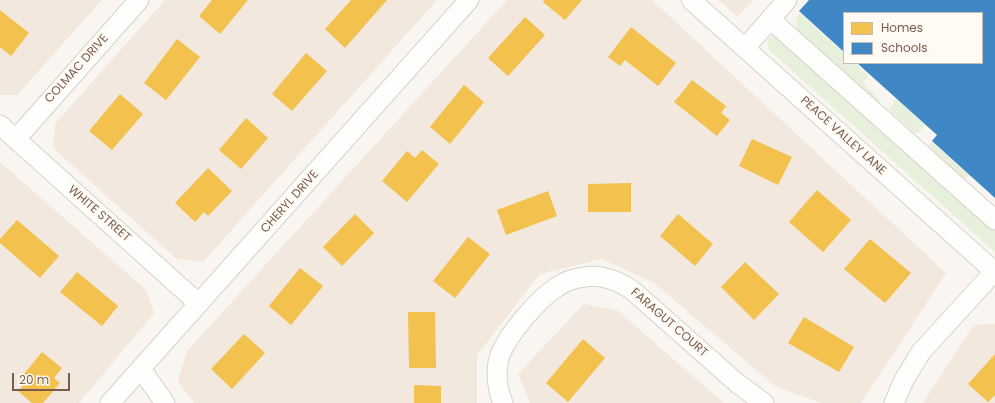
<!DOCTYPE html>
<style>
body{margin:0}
#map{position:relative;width:995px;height:403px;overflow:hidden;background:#f9f5f0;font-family:Poppins,sans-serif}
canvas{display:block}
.legend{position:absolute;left:843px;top:12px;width:140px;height:52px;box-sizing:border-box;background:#fffaf3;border:1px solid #cabbb1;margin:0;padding:5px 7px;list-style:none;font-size:12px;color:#7a5c4d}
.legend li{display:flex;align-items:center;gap:8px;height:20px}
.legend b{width:20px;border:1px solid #cabbb1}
.scale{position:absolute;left:12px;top:373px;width:58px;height:18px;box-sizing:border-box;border:2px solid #7a5c4d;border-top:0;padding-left:5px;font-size:12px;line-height:14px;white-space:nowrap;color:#7a5c4d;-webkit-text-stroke:3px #fffaf3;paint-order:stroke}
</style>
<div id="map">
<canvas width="995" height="403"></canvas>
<ul class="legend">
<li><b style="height:11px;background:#f2c14e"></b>Homes</li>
<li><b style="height:11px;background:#3f88c5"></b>Schools</li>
</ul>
<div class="scale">20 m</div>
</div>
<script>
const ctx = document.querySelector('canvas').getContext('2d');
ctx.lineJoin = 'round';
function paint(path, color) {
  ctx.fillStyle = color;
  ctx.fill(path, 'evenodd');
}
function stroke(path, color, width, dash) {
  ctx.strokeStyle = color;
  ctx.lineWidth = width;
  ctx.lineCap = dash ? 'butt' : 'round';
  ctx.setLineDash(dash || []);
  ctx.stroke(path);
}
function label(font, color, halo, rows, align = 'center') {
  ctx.font = font + ' Poppins,sans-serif';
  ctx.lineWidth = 4;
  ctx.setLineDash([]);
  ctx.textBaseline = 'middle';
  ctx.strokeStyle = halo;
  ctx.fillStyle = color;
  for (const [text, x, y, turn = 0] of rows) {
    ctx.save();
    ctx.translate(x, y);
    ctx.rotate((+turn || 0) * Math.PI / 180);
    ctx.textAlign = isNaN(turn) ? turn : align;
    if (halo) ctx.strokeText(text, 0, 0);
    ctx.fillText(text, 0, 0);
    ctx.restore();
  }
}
paint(new Path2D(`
 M0,0h102l-85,95h-17z
 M165,0h272l-234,262 -26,-3 -124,-111 2,-24z
 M507,0h145l294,273 -85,130h-39l-46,-16 -122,-104 -52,-24 -62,15 -63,81v48h-283l-16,-22 9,-30z
 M719,0h34l-16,17z
 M0,162l146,128 8,23 -75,90h-79z
 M584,304l33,6 107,93h-194l-12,-29z
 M995,324v79h-72l51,-78z`), '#f2e8de');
paint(new Path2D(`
 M799,13l45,40v10h11l14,13 -6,7 17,17 -4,4 -79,-74 -1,-9z
 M774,35l5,2 216,194v21l-226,-202 -2,-8 2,-4z
 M896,98l29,26 -6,9h-5l-25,-23z
 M932,142l37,33 -5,7 -38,-33z`), '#e7f0db');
paint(new Path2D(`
 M212,0h36l-28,34 -21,-18z
 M351,0h36l-42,48 -20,-19z
 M544,0h38l-17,20 -22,-18z
 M0,10l29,23 -18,23 -11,-9z
 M525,17l20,18 -37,41 -20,-18z
 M631,27l45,36 -18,23 -33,-26 -5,6 -12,-9z
 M177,39l23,18 -34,43 -22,-17z
 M306,53l21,18 -35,40 -20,-17z
 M692,80l34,26 -5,7 9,7 -13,16 -43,-34z
 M464,85l20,17 -34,42 -20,-17z
 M120,94l23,20 -31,36 -23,-19z
 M246,118l22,20 -27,31 -22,-19z
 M752,139l40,18 -14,28 -39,-19z
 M422,150l17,14 -32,38 -25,-21 25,-30 8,7z
 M208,168l24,23 -24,25 -4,-4 -9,10 -20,-19z
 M631,183v29h-43v-28z
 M817,190l34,30 -28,32 -34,-30z
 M548,191l9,25 -51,19 -9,-25z
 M355,214l19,19 -32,33 -19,-19z
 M678,214l35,30 -18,22 -35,-30z
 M17,220l42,36 -19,22 -40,-35v-4z
 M468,237l22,17 -35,44 -22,-17z
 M870,239l41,34 -26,30 -41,-34z
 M745,262l34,32 -25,26 -33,-33z
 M300,268l23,18 -32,39 -22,-19z
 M77,272l41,34 -16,20 -42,-34z
 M408,312h27l1,56h-27z
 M804,317l50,30 -15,25 -51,-29z
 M244,334l21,19 -33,36 -21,-20z
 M583,339l22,19 -37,44 -22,-19z
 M42,352l20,16 -8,10 6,5 -17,20h-11l-14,-12 7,-8 -5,-4z
 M995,354v41l-7,7 -20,-18z
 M414,385l27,1v17h-27z`), '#f2c14e');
paint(new Path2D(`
 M809,0h186v198l-63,-57 5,-6 -80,-72h125v-50h-138v39l-45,-41z`), '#3f88c5');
const minor = new Path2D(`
 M691,0l304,272
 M770,19l225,201
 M745,48l42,-48
 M0,125l198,178
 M16,139l123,-139
 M141,369l24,34
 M110,403l359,-403
 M503,403c-6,-14 -8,-34 -3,-48 9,-22 37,-55 57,-68 8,-6 18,-9 28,-10 17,-3 33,4 47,13l105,93 27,20
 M894,403l10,-23 17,-28 74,-81`);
stroke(minor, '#d7d1cb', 21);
stroke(minor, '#fefefd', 19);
label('12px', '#7a5c4d', '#fffaf3', [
 ["COLMAC DRIVE",77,69,-48],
 ["PEACE VALLEY LANE",843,136,42],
 ["CHERYL DRIVE",290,202,-48],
 ["WHITE STREET",99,214,41],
 ["FARAGUT COURT",669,323,41]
]);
</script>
